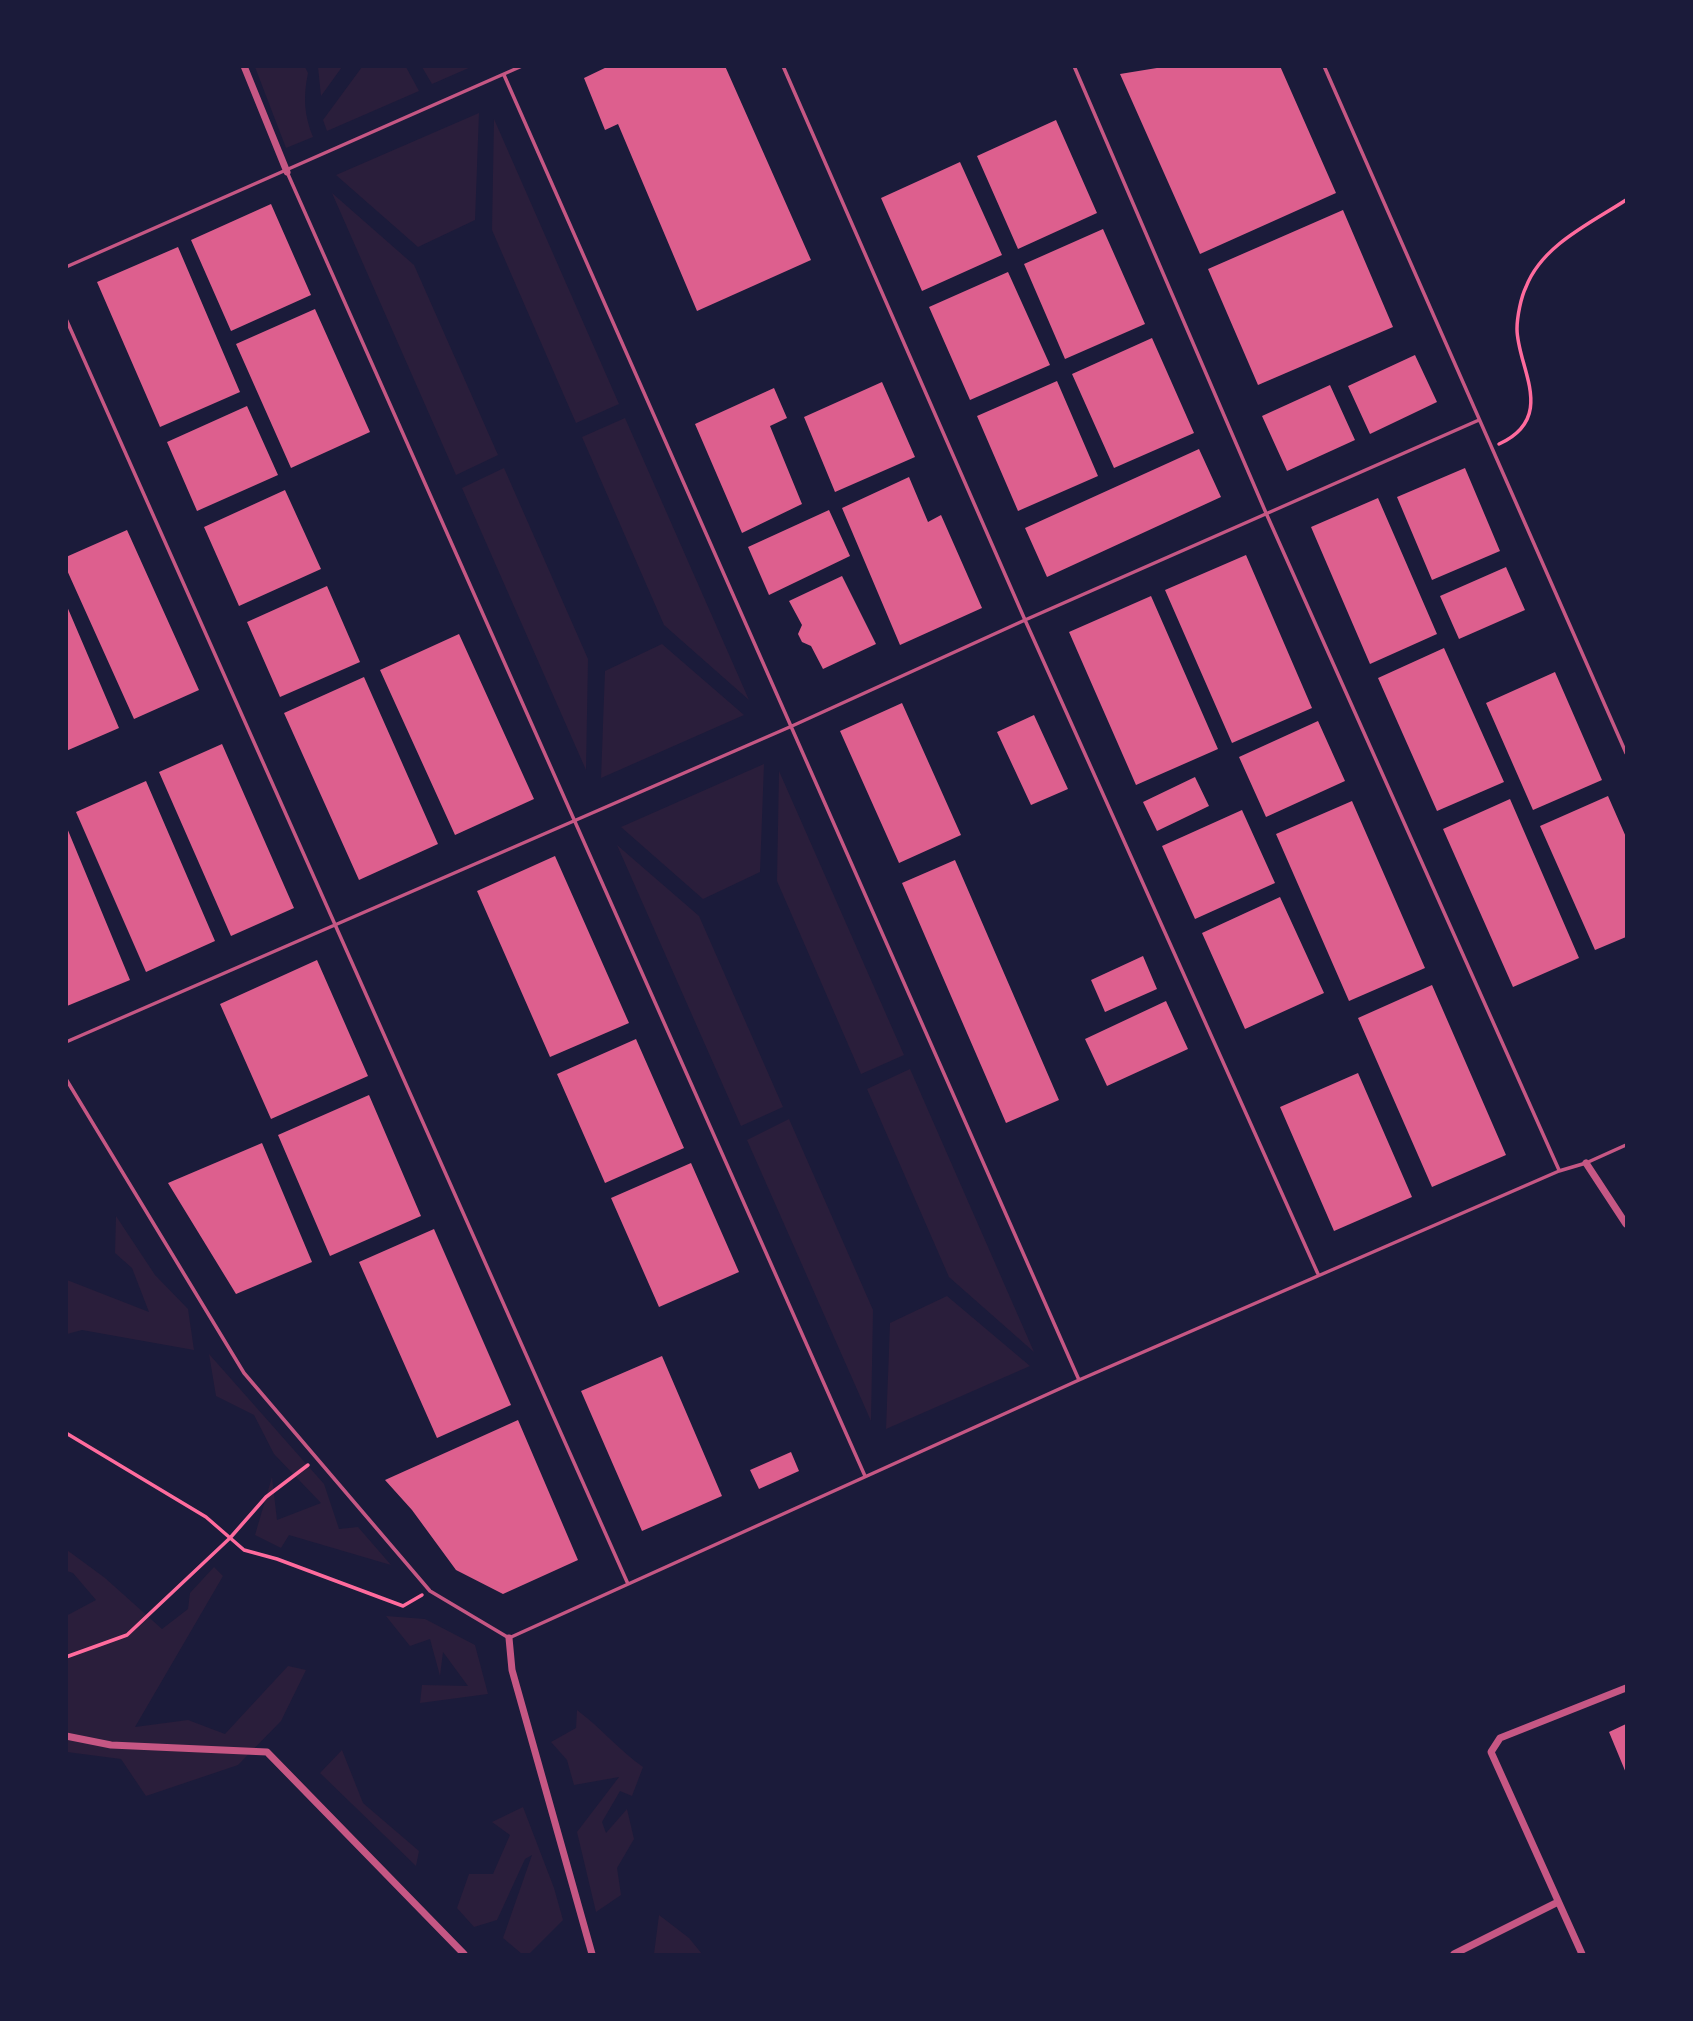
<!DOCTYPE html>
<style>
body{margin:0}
#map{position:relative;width:1693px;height:2021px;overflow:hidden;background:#1b1b3a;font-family:"Source Serif 4",serif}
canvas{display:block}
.frame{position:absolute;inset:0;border:68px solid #1b1b3a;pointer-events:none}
</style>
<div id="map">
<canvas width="1693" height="2021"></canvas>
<div class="frame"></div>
</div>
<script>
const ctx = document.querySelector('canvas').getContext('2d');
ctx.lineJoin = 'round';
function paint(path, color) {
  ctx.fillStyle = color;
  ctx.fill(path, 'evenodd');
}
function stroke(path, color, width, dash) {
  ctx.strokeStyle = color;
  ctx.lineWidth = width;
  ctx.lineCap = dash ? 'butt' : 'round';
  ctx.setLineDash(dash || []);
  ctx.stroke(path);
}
paint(new Path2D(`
 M255,67h50l3,6c-5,24 -4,42 5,64l-27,11z
 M318,67h24l-21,29z
 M362,67h44l13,24 -92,40 -4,-11z
 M422,67h49l-39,17z
 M479,113l-4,107 -57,27 -82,-72z
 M494,119l125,285 -43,19 -84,-193z
 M332,193l82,72 84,190 -42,20z
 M625,418l124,282 -85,-75 -82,-188z
 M504,468l84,191 -2,111 -124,-282z
 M662,644l82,71 -143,63 4,-107z
 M764,764l-4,108 -57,27 -82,-72z
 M779,771l125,284 -43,19 -84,-193z
 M617,845l82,71 84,191 -42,19z
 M910,1069l124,283 -85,-75 -82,-188z
 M789,1119l84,191 -2,111 -124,-281z
 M116,1216l39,59 33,34 6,41 -112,-20 -15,4v-54l82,32 -17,-44 -17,-15z
 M947,1296l83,70 -144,63 4,-106z
 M209,1354l115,130 15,45 19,-2 33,38 -102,-30 -8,13 -26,-13 17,-58 5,43 44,-17 -47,-49 -20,-39 -38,-19z
 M67,1550l38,28 57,51 26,-20 2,-16 24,-26 9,9 -88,151 53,-7 37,14 63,-68 18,4 -25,51 -43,44 -92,31 -25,-37 -54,-7 -1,-136 30,-16 -23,-27 -6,-2z
 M386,1616l39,3 50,26 13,49 -68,9 2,-18 46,1 -25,-34 -3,24 -10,-37 -20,7z
 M577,1710c24,18 42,40 66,57l-11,29 -12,-5 -18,31 4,11 21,-24 7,30 -17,29 4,27 -25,17 -19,-80 42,-55 -45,8 -7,-25 -16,-18 25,-14z
 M342,1750l21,53 56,48 -3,15 -96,-93z
 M523,1807l31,81 9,32 -34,34h-7l-19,-16 29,-83 -7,4 -28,61 -23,7 -17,-19 12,-34h24l17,-39 -18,-13z
 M659,1915l30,23 13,16h-48z`), '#2a1e3b');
paint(new Path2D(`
 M609,66h116l86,194 -114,51 -79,-187 -13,6 -21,-52z
 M1169,66h111l56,127 -136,61 -80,-180z
 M1056,120l41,93 -79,36 -41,-93z
 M960,162l42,93 -80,36 -41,-93z
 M271,204l40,91 -80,36 -40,-91z
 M1343,210l50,117 -135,58 -50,-116z
 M1103,229l42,95 -80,35 -41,-95z
 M178,247l62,145 -80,35 -63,-145z
 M1008,272l42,93 -80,35 -41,-93z
 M315,309l55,123 -79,36 -55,-124z
 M1152,338l42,95 -80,35 -42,-94z
 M1415,355l22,47 -67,32 -22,-48z
 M1057,381l41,95 -80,35 -41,-95z
 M882,382l33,75 -80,35 -31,-75z
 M1330,385l25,55 -68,31 -25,-55z
 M774,388l13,30 -17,8 32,78 -60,29 -47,-109z
 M247,406l31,69 -81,36 -30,-69z
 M1199,449l22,48 -174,80 -22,-49z
 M1465,468l35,83 -68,29 -35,-83z
 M909,477l19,45 13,-7 41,93 -82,37 -58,-137z
 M285,490l36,79 -82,37 -35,-79z
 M1378,498l59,136 -67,30 -59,-137z
 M829,510l21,46 -81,39 -21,-48z
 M127,530l72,160 -65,29 -68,-151v-11z
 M1246,555l66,153 -80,35 -67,-153z
 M1506,567l19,43 -66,29 -19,-43z
 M842,576l34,68 -53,25 -12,-23 -9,-4 -4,-8 4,-9 -13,-24z
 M327,586l33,76 -80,35 -33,-75z
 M1151,596l67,153 -82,36 -67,-153z
 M66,604l53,124 -53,23z
 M459,634l75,165 -79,36 -75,-165z
 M1444,648l60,134 -67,29 -59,-133z
 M1555,672l47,108 -69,30 -47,-107z
 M364,677l74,167 -79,36 -75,-167z
 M902,703l59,132 -62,28 -59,-132z
 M1034,715l34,74 -37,16 -34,-73z
 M1318,721l27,60 -79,36 -27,-60z
 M222,744l72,164 -63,28 -72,-164z
 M1195,777l14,29 -52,25 -14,-29z
 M146,781l69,160 -69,31 -70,-160z
 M1608,796l18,41v100l-31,13 -55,-124z
 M1510,799l69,159 -66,29 -70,-158z
 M1352,801l73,167 -76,33 -73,-167z
 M1242,810l33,73 -80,36 -33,-73z
 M67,828l63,152 -63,26z
 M555,856l74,167 -79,34 -73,-166z
 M955,860l104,240 -53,23 -104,-240z
 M1280,897l44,96 -79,36 -43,-96z
 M1143,956l14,33 -52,23 -14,-32z
 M317,960l51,116 -97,43 -51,-115z
 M1432,985l74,170 -74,32 -74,-169z
 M1166,1001l22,48 -81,37 -22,-47z
 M636,1039l48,109 -79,35 -48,-109z
 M1358,1073l54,124 -78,34 -54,-124z
 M369,1095l52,121 -91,40 -52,-121z
 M262,1143l50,119 -76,32 -68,-111z
 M691,1163l48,109 -80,35 -48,-109z
 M434,1229l77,176 -74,33 -78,-176z
 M662,1356l60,140 -80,35 -61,-140z
 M518,1420l60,140 -75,34 -47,-24 -44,-60 -27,-30z
 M791,1452l8,19 -40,18 -9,-19z
 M1626,1724v49l-17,-41z`), '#dd5f8e');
stroke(new Path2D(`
 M1499,444c59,-27 18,-77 18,-115 0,-12 4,-32 9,-42 16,-42 65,-64 100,-87
 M66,1433l140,84 38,33 33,9 126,47 19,-11
 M66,1657l61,-22 103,-97 36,-41 42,-32`), '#ff6b9d', 3.5);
stroke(new Path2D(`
 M783,66l242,554 293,654
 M1074,66l192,447 293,657
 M1324,66l302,687
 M504,75l575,1305
 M287,172l578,1304
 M66,267l456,-201
 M66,319l562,1265
 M66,1042l726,-316 233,-106 454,-200
 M66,1079l178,294 186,218 79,47 570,-258 480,-209 27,-8 40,-18`), '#c65784', 3.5);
stroke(new Path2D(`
 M244,66l43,106
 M1586,1163l40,61
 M509,1638l3,32 80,284
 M66,1736l45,9 156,7 197,202
 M1454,1954l104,-52
 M1582,1954l-91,-202 9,-14 126,-50`), '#c65784', 7);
</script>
